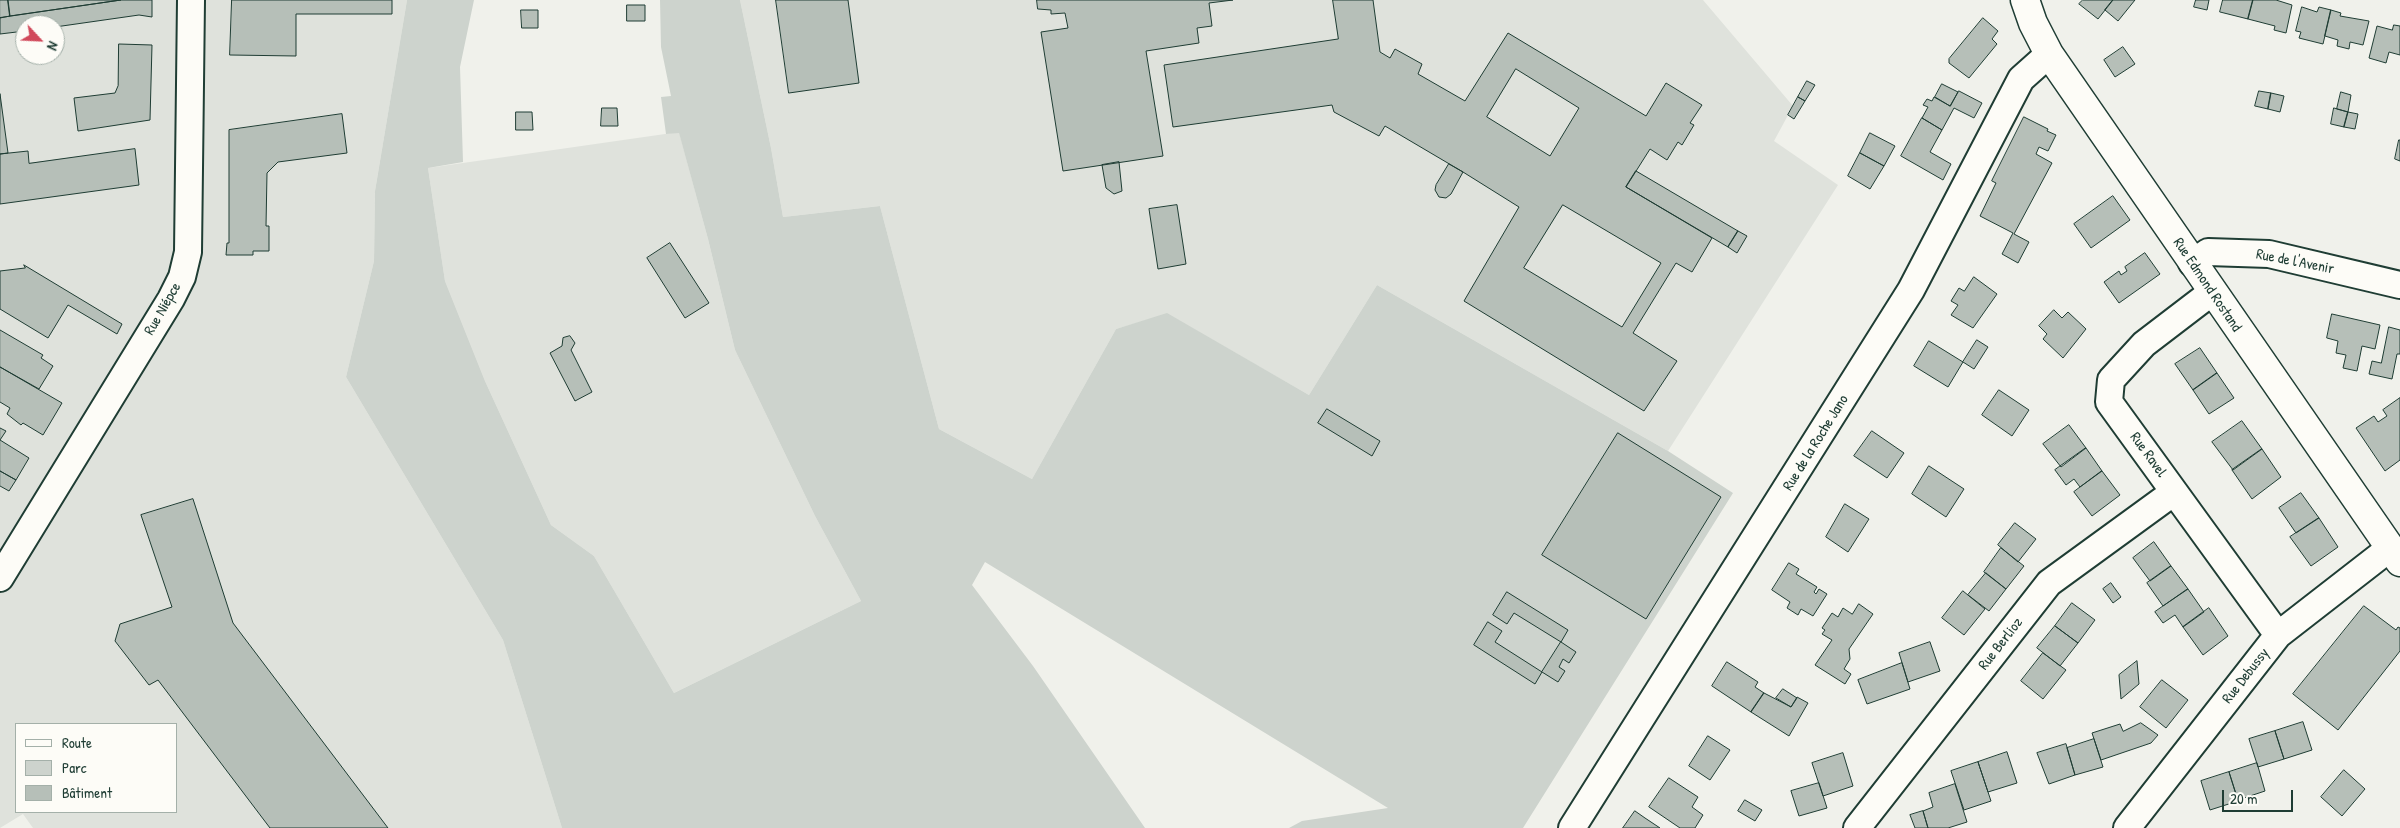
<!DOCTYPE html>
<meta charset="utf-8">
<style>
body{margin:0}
#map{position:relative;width:2400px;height:828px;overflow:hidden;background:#f0f1eb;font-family:"Patrick Hand",sans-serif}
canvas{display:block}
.legend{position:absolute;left:15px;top:723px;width:162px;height:90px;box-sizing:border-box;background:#fdfcf7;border:1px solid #a4b0a9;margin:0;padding:6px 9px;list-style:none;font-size:15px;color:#1f3d34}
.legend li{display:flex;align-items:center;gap:10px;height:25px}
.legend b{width:25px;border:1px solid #a4b0a9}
.north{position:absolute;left:15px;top:15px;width:50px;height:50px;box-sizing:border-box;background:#fdfcf7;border:1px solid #a4b0a9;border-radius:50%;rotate:115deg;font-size:14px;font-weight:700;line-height:20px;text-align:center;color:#1f3d34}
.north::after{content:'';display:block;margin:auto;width:18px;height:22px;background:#d1495b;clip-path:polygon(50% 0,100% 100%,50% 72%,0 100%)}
.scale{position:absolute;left:2222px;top:790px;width:71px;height:22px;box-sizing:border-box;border:2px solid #1f3d34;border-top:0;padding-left:6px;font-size:15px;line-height:18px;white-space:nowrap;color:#1f3d34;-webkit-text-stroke:4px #fdfcf7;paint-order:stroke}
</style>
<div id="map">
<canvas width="2400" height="828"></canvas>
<ul class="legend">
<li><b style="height:6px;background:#fdfcf7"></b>Route</li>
<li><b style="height:14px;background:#cdd3cd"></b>Parc</li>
<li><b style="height:14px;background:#b6bfb8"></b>Bâtiment</li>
</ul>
<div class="north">N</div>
<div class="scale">20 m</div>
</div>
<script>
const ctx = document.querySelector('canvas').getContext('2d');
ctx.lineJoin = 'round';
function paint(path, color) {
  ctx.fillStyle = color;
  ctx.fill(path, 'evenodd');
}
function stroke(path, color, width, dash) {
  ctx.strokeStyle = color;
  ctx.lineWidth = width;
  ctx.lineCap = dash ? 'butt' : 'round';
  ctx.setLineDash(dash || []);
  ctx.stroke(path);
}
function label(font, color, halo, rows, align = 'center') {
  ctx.font = font + ' "Patrick Hand",sans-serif';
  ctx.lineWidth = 4;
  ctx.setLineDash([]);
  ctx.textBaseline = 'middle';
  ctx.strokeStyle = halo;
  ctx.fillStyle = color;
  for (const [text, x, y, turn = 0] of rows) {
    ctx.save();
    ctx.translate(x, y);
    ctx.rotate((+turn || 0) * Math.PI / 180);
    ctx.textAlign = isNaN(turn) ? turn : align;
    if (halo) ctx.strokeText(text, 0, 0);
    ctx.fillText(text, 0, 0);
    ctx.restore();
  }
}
paint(new Path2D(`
 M0,0h407l-32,191 -1,70 -28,116 157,263 59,188h-529l-10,-14 -23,14zM25,25h30v30h-30zM16,724h160v88h-160z
 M740,0h963l90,106 -19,35 64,44 -170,266 -291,-166 -68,110 -142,-81 -51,15 -84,150 -93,-50 -59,-223 -97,11 -12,-69z
 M679,132l29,107 27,111 80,166 46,85 -187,92 -80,-137 -43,-31 -66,-144 -40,-100 -17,-113z`), '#dfe2dc');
paint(new Path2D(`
 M407,0h67l-14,67 3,95 -35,6 17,113 40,100 66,144 43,31 80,137 187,-92 -46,-85 -80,-166 -27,-111 -29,-106 -13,1 -5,-37 10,-1 -10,-49 -1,-47h80l31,148 12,69 97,-11 59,223 93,50 84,-150 51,-16 142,82 68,-110 291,166 65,42 -210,335h-234l13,-7 86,-13 -403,-246 -13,23 61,81 112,162h-583l-59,-188 -157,-263 28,-116 1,-70z`), '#cdd3cd');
const building = new Path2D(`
 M0,0h8l2,16 -10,2z
 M8,0h113l-111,16z
 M121,0h31v17l-13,-2 -84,12 -30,-2v6l-25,3v-16z
 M232,0h160v14h-96v42l-66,-1z
 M776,0h72l11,83 -70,10z
 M1037,0h196l-24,3 3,23 -15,2 2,15 -53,8 17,105 -100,15 -22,-139 27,-4 -3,-15 -14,1v-4l-13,-1z
 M1333,0h40l7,52 10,6 5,-9 27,15 -4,10 47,27 43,-68 138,83 20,-33 36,22 -12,18 4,2 -12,20 -4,-3 -11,18 -17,-11 -24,38 86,51 -20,34 -16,-9 -43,70 44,28 -33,50 -180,-110 55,-94 -56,-35 -78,-46 -6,10 -45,-24 -2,-7 -159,22 -9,-62 174,-26zM1516,69l63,39 -29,48 -63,-39zM1563,205l98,58 -39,64 -98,-59z
 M2083,0h30l-15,19 -19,-15z
 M2113,0h22l-17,21 -13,-11z
 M2196,0h13l-2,10 -13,-3z
 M2223,0h30l-5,19 -28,-7z
 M2253,0h23l16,5 -6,28 -12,-3 1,-4 -27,-7z
 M627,5h18v16h-18z
 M2302,7l15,5 2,-5 12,3 -8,34 -24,-6 2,-6 -5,-1z
 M521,10h17v18h-16z
 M2331,10l10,3 -1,3 29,5 -6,24 -13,-3 -1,7 -12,-3 1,-6 -13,-4z
 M1983,18l15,13 -6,8 5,5 -28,34 -20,-15v-4z
 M2394,25l6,1v29l-11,-3 -3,11 -17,-5 8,-32 15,4z
 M119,44l33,1 -2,75 -72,11 -4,-33 41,-5 3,-7z
 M2123,47l12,17 -20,13 -11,-17z
 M1807,81l8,4 -10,16 -7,-4z
 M1942,84l16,8 -8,14 -15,-9z
 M1959,91l23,12 -8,15 -20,-10 -12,22 -20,-12 6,-11 -5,-2 4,-6 5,2 2,-4 16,9z
 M2259,91l12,2 -3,16 -13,-3z
 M2341,92l10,3 -3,17 -11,-3z
 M2271,93l13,3 -4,16 -12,-3z
 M0,94l8,59 -8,1z
 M1798,97l7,4 -11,18 -6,-4z
 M602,108h15l1,18h-17z
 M2334,108l14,4 -4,15 -13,-3z
 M516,112h16l1,18h-17z
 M2348,112l10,2 -3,15 -11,-2z
 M342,114l5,39 -69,9 -11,11 -1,53h3v25h-16v4h-27l1,-12h2v-113z
 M2024,117l24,12 -1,2 9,4 -8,16 -9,-4 -3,7 16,9 -38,71 15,8 -11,21 -16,-9 11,-21 -33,-17 16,-33 -4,-2z
 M1922,118l20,12 -12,22 21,12 -8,16 -42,-24z
 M1870,133l25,13 -11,20 -24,-13z
 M2399,140h1v21l-5,-2z
 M135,149l4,36 -139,19v-50l28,-3 1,12z
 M1860,153l24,13 -14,23 -22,-13z
 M1119,162l3,29 -8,3 -8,-6 -4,-23z
 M1449,164l14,8 -12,22 -5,4 -7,-1 -4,-7 1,-5z
 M1636,171l102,60 -10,16 -102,-60z
 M2113,196l17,24 -39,28 -17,-24z
 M1177,205l9,59 -28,5 -9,-60z
 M1738,231l9,5 -10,17 -9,-6z
 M670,243l39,60 -24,15 -38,-60z
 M2145,253l15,21 -41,29 -15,-21 15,-11 2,4 6,-4 -2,-4z
 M24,265l98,59 -5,10 -49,-29 -20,33 -48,-29v-38l25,-3z
 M1974,277l23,17 -24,34 -22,-13 7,-10 -7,-4 8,-13 5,3z
 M2054,310l8,8 6,-6 18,17 -23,29 -20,-19 4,-5 -8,-8z
 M2332,314l48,11 -5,24 -13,-3 -5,25 -14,-3 3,-13 -10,-2 2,-12 -11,-3z
 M2389,327l11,3v24h-3l-5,25 -23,-5 3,-13 9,2z
 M0,330l43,25 -2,3 12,8 -14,23 -39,-22z
 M570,336l5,7 -4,7 21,42 -17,9 -25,-48 12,-7 1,-8z
 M1977,340l11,7 -14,22 -11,-7z
 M1929,341l34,21 -15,25 -34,-21z
 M2200,348l17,25 -24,17 -18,-26z
 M0,367l62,36 -19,32 -20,-12 -2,2 -14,-11 3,-6 -10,-6z
 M2217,373l17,25 -25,16 -16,-24z
 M1999,390l30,20 -17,26 -30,-21z
 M2400,398v62l-15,11 -29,-43 18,-12 4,6 9,-6 -4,-6z
 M1327,409l53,32 -8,15 -54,-33z
 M2242,421l20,28 -29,21 -21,-28z
 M2069,425l17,23 -25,19 -18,-23z
 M0,428l6,3 -6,9 29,18 -13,22 -16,-9z
 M1872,431l32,22 -17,25 -33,-22z
 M1618,433l103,64 -75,122 -104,-64z
 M2086,448l16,23 -22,16 -6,-8 -8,6 -11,-15z
 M2262,449l19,28 -29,22 -20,-29z
 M1929,466l35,23 -18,28 -34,-23z
 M0,471l16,9 -7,11 -9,-5z
 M2102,471l18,24 -28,21 -18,-24z
 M2301,493l18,25 -23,15 -17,-25z
 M193,499l40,124 155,205h-118l-112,-148 -9,5 -34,-44 5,-17 52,-17 -31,-92z
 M1845,504l24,15 -21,33 -22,-15z
 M2319,518l19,29 -27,19 -21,-29z
 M2015,523l21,16 -18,23 -20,-17z
 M2154,542l17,24 -21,15 -17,-23z
 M2001,548l23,18 -18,23 -22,-17z
 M1789,563l10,6 -3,5 21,13 -3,5 2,2 3,-5 8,5 -14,22 -12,-7 -3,6 -11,-7 3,-6 -18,-12z
 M2171,566l17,23 -25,17 -16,-23z
 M1986,573l20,16 -17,22 -21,-16z
 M2111,583l10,14 -8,6 -10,-14z
 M2188,589l16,23 -21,15 -8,-12 -12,8 -8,-11z
 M1963,591l22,18 -21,26 -22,-17z
 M1507,592l61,38 -7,12 -47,-29 -7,11 -14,-9z
 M2072,603l23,17 -17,23 -23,-17z
 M1859,604l14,10 -24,35 1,10 -6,10 7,5 -6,10 -30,-19 17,-25 -10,-6 3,-4 -3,-2 10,-15 6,4 5,-9 9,6z
 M2364,606l32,24 2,-3 2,1v23l-62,79 -45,-36z
 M2209,608l19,28 -25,19 -20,-28z
 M1488,622l14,9 -7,11 47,30 -7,12 -61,-39z
 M2055,626l23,17 -18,23 -23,-18z
 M1561,642l15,10 -7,11 -6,-4 -4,8 6,4 -7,11 -16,-10z
 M1930,642l10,29 -32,11 -9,-29z
 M2043,653l23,17 -23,29 -22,-18z
 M2137,661l2,23 -18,15 -2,-24z
 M1727,662l31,20 -3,5 9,6 -13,19 -39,-26z
 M1902,663l8,26 -43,15 -9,-24z
 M2162,680l26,20 -22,28 -26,-21z
 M1783,689l14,9 -6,9 -15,-9z
 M1764,693l27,14 6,-10 11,6 -19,33 -38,-24z
 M2303,722l9,28 -28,9 -9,-28z
 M2141,723l17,12 -7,8 -50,17 -9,-27 28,-9 3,7z
 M2275,731l9,28 -26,8 -9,-28z
 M1708,736l22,14 -20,30 -21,-14z
 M2094,739l9,28 -28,8 -8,-27z
 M2066,744l9,31 -26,9 -12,-31z
 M2007,752l10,31 -29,9 -10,-30z
 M1843,753l10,33 -30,10 -11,-33z
 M1978,762l13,39 -27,9 -13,-39z
 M2257,763l8,28 -27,9 -9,-28z
 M2344,770l21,19 -23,27 -21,-19z
 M2229,772l9,29 -28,9 -9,-29z
 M1669,778l29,19 -6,10 11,8 -8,13h-15l-31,-21z
 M1819,783l8,25 -28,8 -8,-25z
 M1955,784l12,38 -19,6h-20l-5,-17 10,-4 -4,-14z
 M1745,800l17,10 -7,11 -17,-10z
 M1635,811l10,7 15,10h-37z
 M1923,811l5,17h-13l-5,-13z`);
paint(building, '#b6bfb8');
stroke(building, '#1f3d34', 1);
const street = new Path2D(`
 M2192,263l16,-11 61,2 131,31
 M2212,292l-68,52 -33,36 -2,22 169,233
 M0,578l171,-279 11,-22 6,-25 3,-252
 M1572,828l339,-538 110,-211 28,-25
 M1857,828l192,-245 125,-91
 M2127,828l151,-193 112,-87`);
const secondary = new Path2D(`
 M2025,0l8,23 16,31 351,508`);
stroke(street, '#1f3d34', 30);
stroke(secondary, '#1f3d34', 31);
stroke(street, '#fdfcf7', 26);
stroke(secondary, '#fdfcf7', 28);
label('15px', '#1f3d34', '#fdfcf7', [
 ["Rue de l'Avenir",2295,262,11],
 ["Rue Edmond Rostand",2207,285,56],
 ["Rue Niépce",163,309,-60],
 ["Rue de la Roche Jano",1816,443,-58],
 ["Rue Ravel",2148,455,54],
 ["Rue Berlioz",2001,644,-52],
 ["Rue Debussy",2246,676,-52]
]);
</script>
